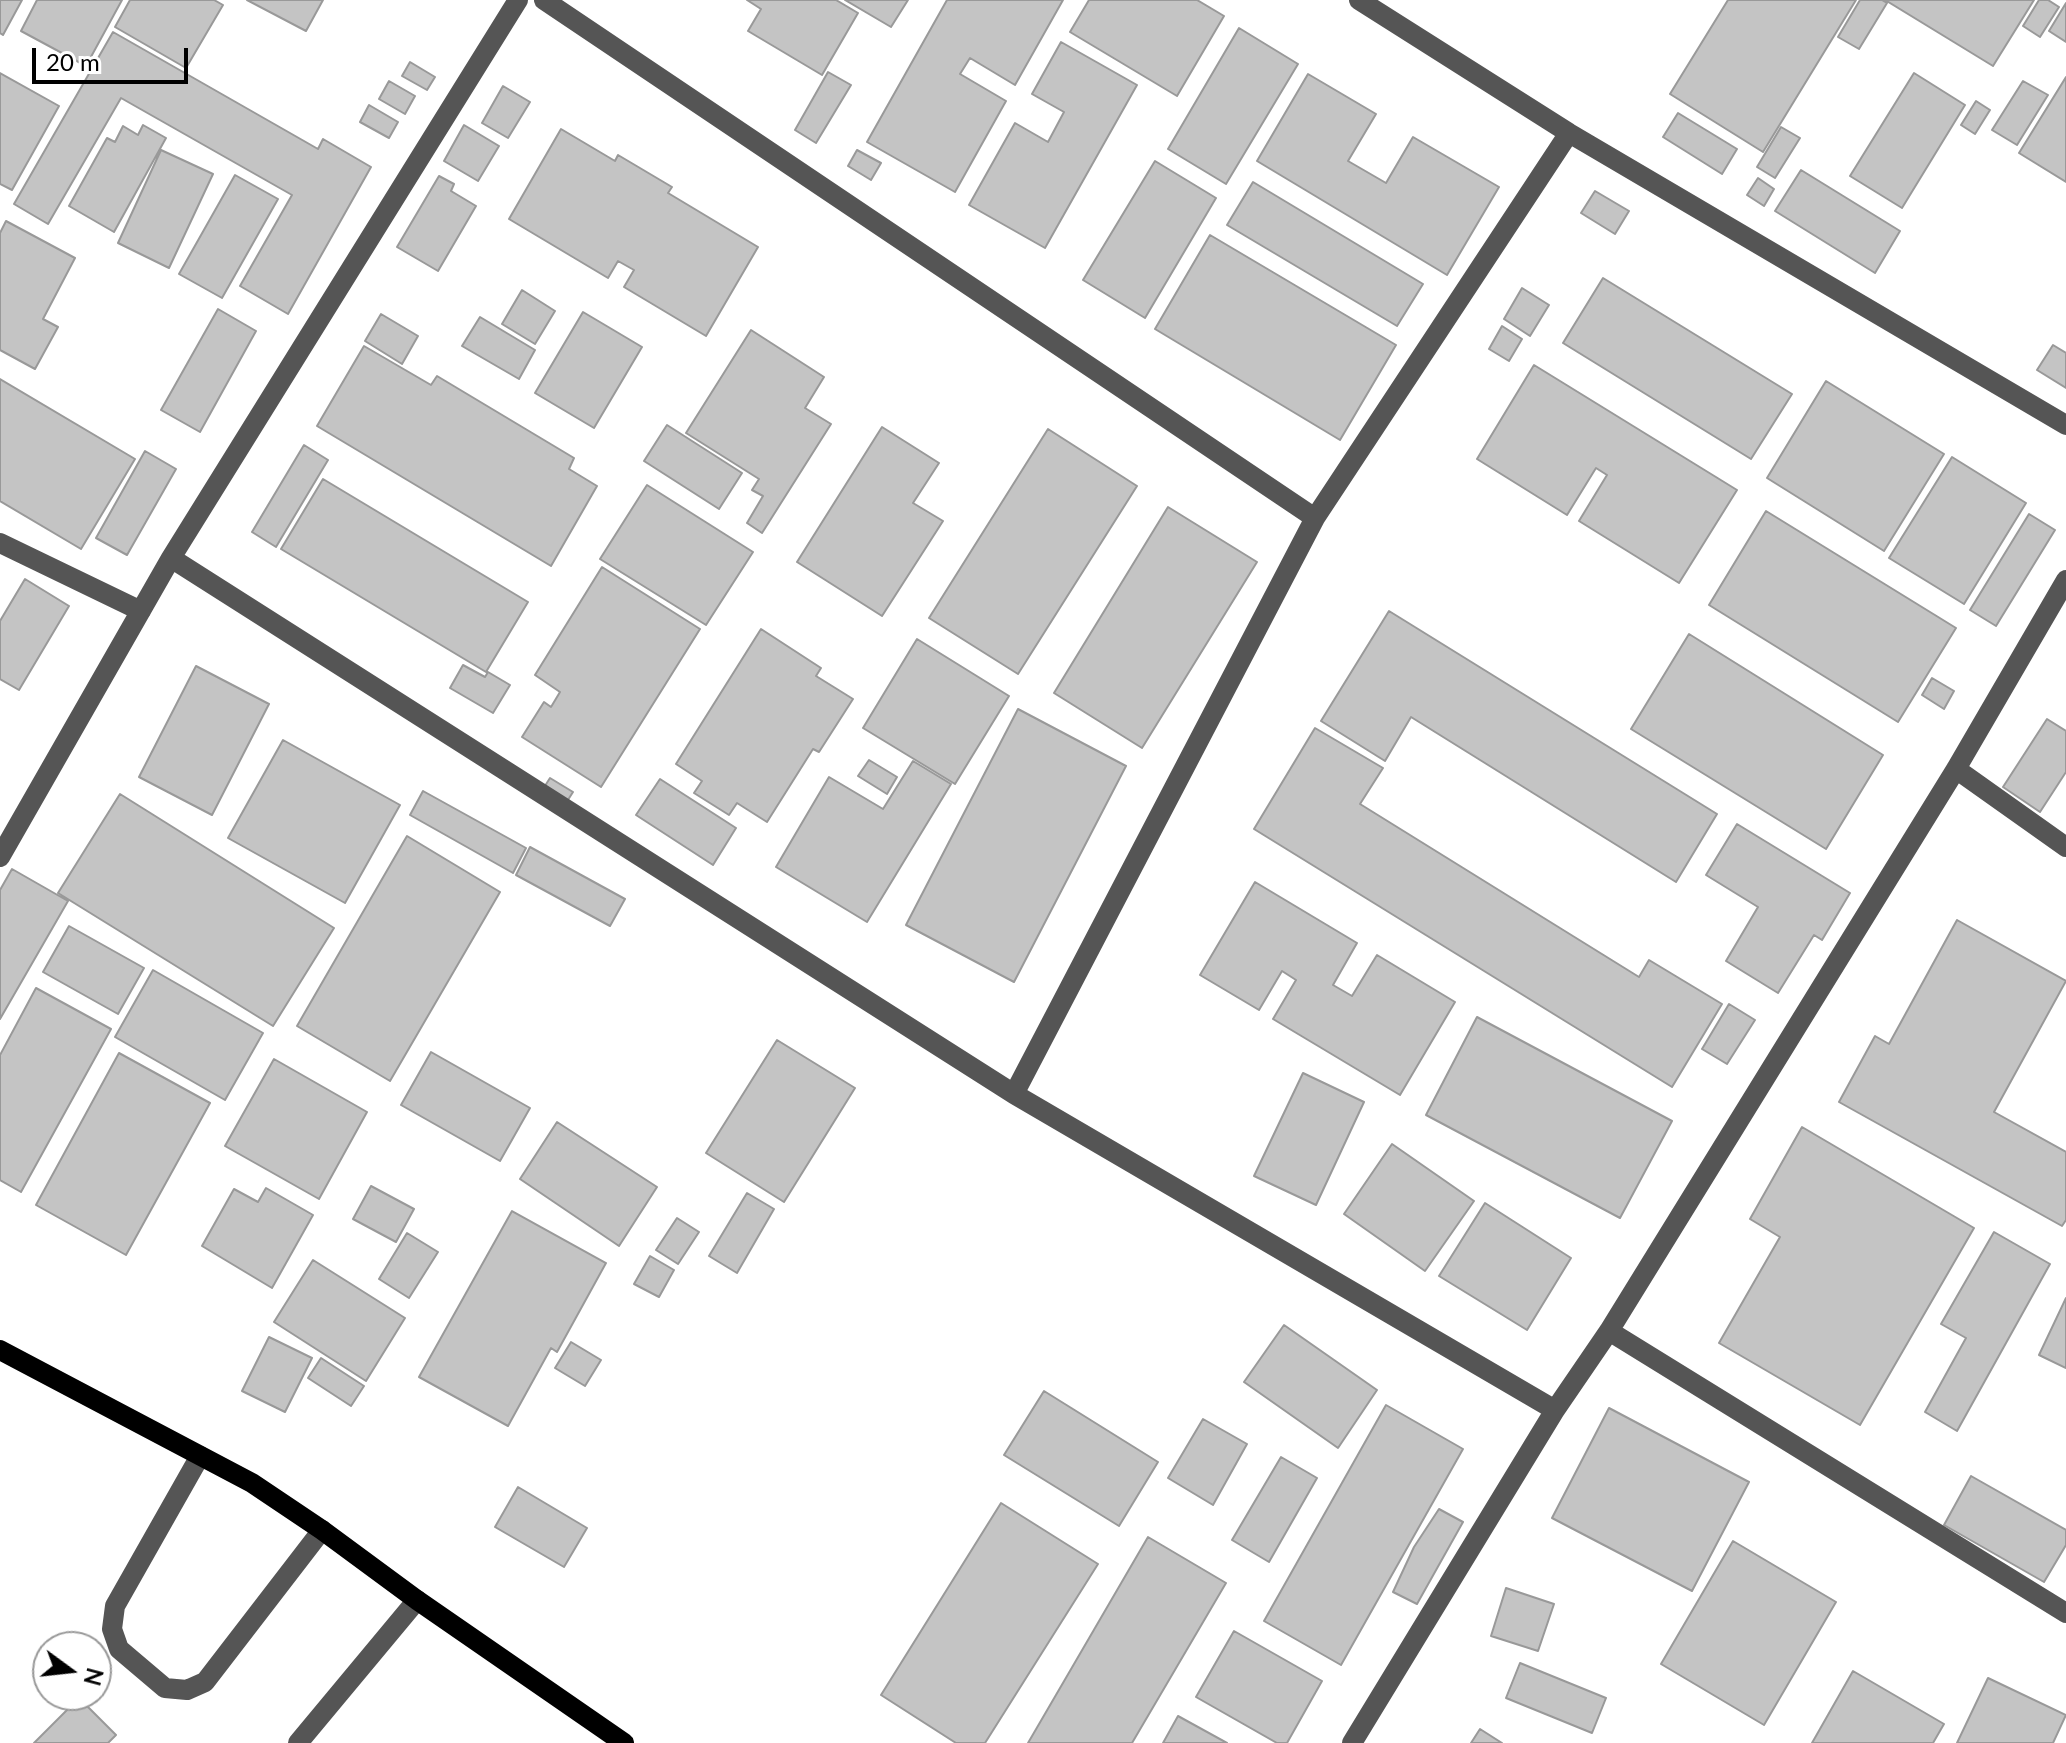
<!DOCTYPE html>
<style>
body{margin:0}
#map{position:relative;width:2066px;height:1743px;overflow:hidden;background:#fff;font-family:Lato,sans-serif}
canvas{display:block}
.north{position:absolute;left:32px;top:1631px;width:80px;height:80px;box-sizing:border-box;background:#fff;border:2px solid #999;border-radius:50%;rotate:105deg;font-size:22px;font-weight:700;line-height:32px;text-align:center;color:#000}
.north::after{content:'';display:block;margin:auto;width:28px;height:36px;background:#000;clip-path:polygon(50% 0,100% 100%,50% 72%,0 100%)}
.scale{position:absolute;left:32px;top:48px;width:156px;height:36px;box-sizing:border-box;border:4px solid #000;border-top:0;padding-left:10px;font-size:24px;line-height:28px;white-space:nowrap;color:#000;-webkit-text-stroke:6px #fff;paint-order:stroke}
</style>
<div id="map">
<canvas width="2066" height="1743"></canvas>
<div class="north">N</div>
<div class="scale">20 m</div>
</div>
<script>
const ctx = document.querySelector('canvas').getContext('2d');
ctx.lineJoin = 'round';
function paint(path, color) {
  ctx.fillStyle = color;
  ctx.fill(path, 'evenodd');
}
function stroke(path, color, width, dash) {
  ctx.strokeStyle = color;
  ctx.lineWidth = width;
  ctx.lineCap = dash ? 'butt' : 'round';
  ctx.setLineDash(dash || []);
  ctx.stroke(path);
}
const building = new Path2D(`
 M0,0h22l-19,35 -3,-2z
 M37,0h85l-36,66 -65,-35z
 M130,0h84l9,5 -37,63 -71,-41z
 M247,0h76l-17,31z
 M747,0h89l22,13 -36,62 -74,-44 13,-22z
 M845,0h63l-17,27z
 M947,0h116l-48,85 -45,-27 -10,16 46,27 -51,91 -88,-50z
 M1089,0h108l27,16 -47,80 -107,-64z
 M1728,0h128l-93,152 -93,-58z
 M1860,0h22l5,3 -28,46 -21,-12z
 M1885,0h149l-41,66z
 M2039,0h9l11,7 -19,30 -17,-11z
 M2066,3v39l-17,-11z
 M1239,28l59,36 -72,120 -58,-35z
 M113,32l205,117 5,-10 48,28 -83,147 -48,-28 52,-91 -171,-97 -73,126 -34,-20z
 M1061,42l76,43 -92,163 -76,-43 46,-82 33,19 16,-30 -32,-18z
 M410,62l25,15 -8,13 -25,-14z
 M828,72l23,13 -35,58 -21,-13z
 M0,73l59,33 -47,84 -12,-6z
 M1914,73l51,32 -63,103 -52,-32z
 M1308,74l68,40 -28,47 38,22 27,-46 86,50 -52,88 -190,-114z
 M2066,77v105l-47,-29z
 M389,81l26,15 -10,18 -26,-15z
 M2023,81l25,14 -31,50 -25,-15z
 M503,86l27,16 -22,36 -26,-15z
 M1976,101l14,9 -15,24 -14,-9z
 M369,105l29,17 -9,16 -29,-16z
 M1678,113l59,36 -15,25 -59,-37z
 M143,125l23,13 -52,94 -45,-26 38,-68 8,4 8,-16 15,9z
 M464,125l35,21 -21,35 -34,-20z
 M1781,127l19,11 -25,40 -18,-11z
 M561,129l54,32 3,-6 54,32 -4,6 90,54 -52,89 -82,-49 10,-17 -16,-9 -10,17 -99,-59z
 M161,150l52,24 -44,94 -51,-25z
 M857,150l24,13 -10,17 -23,-14z
 M1155,161l61,37 -71,120 -62,-38z
 M1801,170l99,61 -25,42 -100,-62z
 M235,175l43,24 -56,99 -43,-24z
 M439,176l15,8 -3,7 25,15 -38,65 -41,-24z
 M1758,178l16,11 -10,17 -17,-11z
 M1253,182l170,102 -26,42 -170,-101z
 M1595,191l34,20 -14,23 -34,-21z
 M6,221l69,37 -32,61 15,8 -23,42 -35,-19v-117z
 M1210,235l186,110 -56,95 -185,-111z
 M1603,278l189,116 -41,65 -188,-116z
 M1522,288l27,17 -19,31 -26,-17z
 M522,290l33,21 -20,33 -33,-20z
 M218,309l38,22 -56,101 -39,-22z
 M583,312l59,35 -48,81 -59,-35z
 M381,314l37,22 -16,28 -37,-23z
 M480,317l55,33 -16,29 -57,-33z
 M1502,326l20,13 -13,22 -20,-12z
 M751,330l73,47 -19,31 26,16 -69,109 -15,-10 16,-27 -11,-6 7,-11 -73,-46z
 M2053,345l13,8v35l-29,-18z
 M364,346l67,39 6,-9 137,82 -5,11 28,17 -46,80 -234,-140z
 M1534,365l203,125 -58,93 -100,-62 28,-46 -11,-7 -29,47 -90,-56z
 M0,379l135,80 -54,90 -81,-48z
 M1826,381l118,73 -60,97 -117,-73z
 M667,425l75,48 -23,36 -75,-48z
 M882,427l57,36 -26,40 30,18 -61,95 -85,-54z
 M1048,429l89,57 -119,188 -89,-56z
 M304,445l24,15 -52,87 -24,-15z
 M145,451l31,18 -49,86 -31,-17z
 M1952,457l74,46 -62,101 -75,-46z
 M323,479l205,123 -42,70 -205,-123z
 M647,485l106,67 -47,73 -106,-66z
 M1168,507l89,55 -115,186 -88,-55z
 M1766,511l190,117 -58,94 -189,-117z
 M2029,514l26,16 -59,96 -26,-16z
 M602,567l98,62 -99,158 -79,-50 22,-35 7,5 9,-15 -25,-17z
 M25,579l44,27 -50,84 -19,-11v-58z
 M1389,611l328,203 -41,68 -265,-165 -26,44 -64,-40z
 M761,629l60,39 -5,8 37,23 -34,53 -6,-3 -46,73 -30,-19 -8,12 -35,-22 8,-12 -26,-17z
 M1689,634l194,121 -57,94 -195,-120z
 M917,639l92,57 -54,88 -92,-56z
 M463,665l22,12 3,-5 22,13 -17,28 -43,-25z
 M196,666l73,38 -57,111 -73,-38z
 M1932,678l22,13 -10,18 -22,-14z
 M1018,709l108,57 -112,216 -108,-57z
 M2047,719l19,12v41l-26,40 -37,-25z
 M1315,728l68,40 -23,36 279,173 10,-17 73,44 -50,83 -418,-258z
 M283,740l117,65 -55,98 -117,-65z
 M869,760l28,17 -10,17 -29,-18z
 M913,761l38,23 -84,138 -91,-55 53,-90 54,32z
 M550,778l23,14 -7,11 -23,-14z
 M660,779l76,49 -23,37 -77,-50z
 M423,791l103,57 -13,25 -103,-58z
 M120,794l214,134 -61,98 -215,-133z
 M1737,824l113,69 -28,47 -8,-5 -36,58 -52,-32 32,-54 -52,-32z
 M407,836l93,56 -110,189 -93,-55z
 M530,847l95,52 -15,27 -94,-51z
 M12,869l56,32 -68,118v-129z
 M1255,882l102,61 -24,42 19,11 25,-41 78,47 -55,93 -127,-76 23,-39 -14,-9 -23,39 -59,-35z
 M1957,920l109,61 -72,131 72,40v68l-4,6 -223,-124 36,-66 14,8z
 M69,926l75,42 -26,46 -75,-42z
 M153,970l110,63 -38,67 -110,-63z
 M36,988l75,41 -90,163 -21,-12v-125z
 M1729,1004l26,16 -28,44 -25,-15z
 M1477,1017l195,104 -52,97 -194,-103z
 M777,1040l78,48 -71,114 -78,-49z
 M431,1052l99,56 -30,53 -99,-56z
 M119,1053l91,50 -84,152 -90,-50z
 M274,1059l93,53 -48,87 -94,-53z
 M1303,1073l61,29 -48,103 -62,-29z
 M557,1122l100,65 -38,59 -99,-67z
 M1802,1127l172,101 -114,197 -141,-82 61,-106 -30,-18z
 M1392,1144l82,57 -49,70 -81,-57z
 M371,1186l43,23 -18,33 -43,-23z
 M266,1188l47,27 -41,73 -70,-42 32,-57 24,13z
 M747,1193l27,16 -37,64 -28,-17z
 M1485,1203l86,55 -44,72 -88,-54z
 M512,1211l94,52 -49,89 -6,-4 -43,78 -89,-49z
 M677,1218l22,14 -21,32 -22,-14z
 M1994,1232l56,32 -93,167 -32,-19 41,-74 -25,-14z
 M407,1233l31,19 -29,46 -30,-19z
 M650,1256l24,14 -15,27 -25,-13z
 M313,1260l92,58 -39,63 -92,-59z
 M2066,1298v70l-27,-13z
 M1284,1325l93,65 -39,58 -94,-66z
 M269,1337l43,21 -27,54 -43,-21z
 M571,1342l30,18 -16,26 -30,-18z
 M321,1358l43,28 -13,20 -43,-28z
 M1044,1391l114,71 -39,64 -115,-71z
 M1386,1405l77,44 -122,216 -77,-44z
 M1609,1408l140,74 -57,109 -140,-73z
 M1203,1419l44,25 -34,61 -45,-27z
 M1281,1457l36,21 -48,84 -37,-22z
 M1971,1476l95,54v15l-22,37 -100,-57z
 M518,1487l69,41 -23,39 -69,-40z
 M1001,1503l97,61 -113,179h-29l-75,-48z
 M1439,1509l24,13 -46,82 -24,-12 21,-45z
 M1148,1537l78,46 -94,160h-104z
 M1733,1541l103,61 -72,123 -103,-61z
 M1506,1588l48,16 -16,47 -47,-15z
 M1234,1631l88,50 -35,62h-10l-81,-46z
 M1520,1663l86,35 -14,35 -86,-35z
 M1853,1671l91,53 -11,19h-121z
 M1988,1678l78,37 -13,28h-96z
 M79,1698l37,37 -8,8h-74z
 M1178,1716l49,27h-64z
 M1480,1729l22,14h-31z`);
paint(building, '#c4c4c4');
stroke(building, '#999', 2);
stroke(new Path2D(`
 M544,0l771,518
 M1359,0l210,133 497,292
 M0,543l141,68
 M171,558l843,536 541,316
 M1956,769l110,78
 M0,857l171,-299 347,-558
 M1014,1094l301,-576 254,-385
 M1609,1331l457,282
 M200,1456l-85,150 -3,23 7,20 46,39 22,2 18,-8 117,-152
 M298,1743l119,-143
 M1352,1743l203,-333 54,-79 347,-562 110,-189`), '#555', 20);
stroke(new Path2D(`
 M0,1350l252,133 70,47 95,70 207,143`), '#000', 20);
</script>
